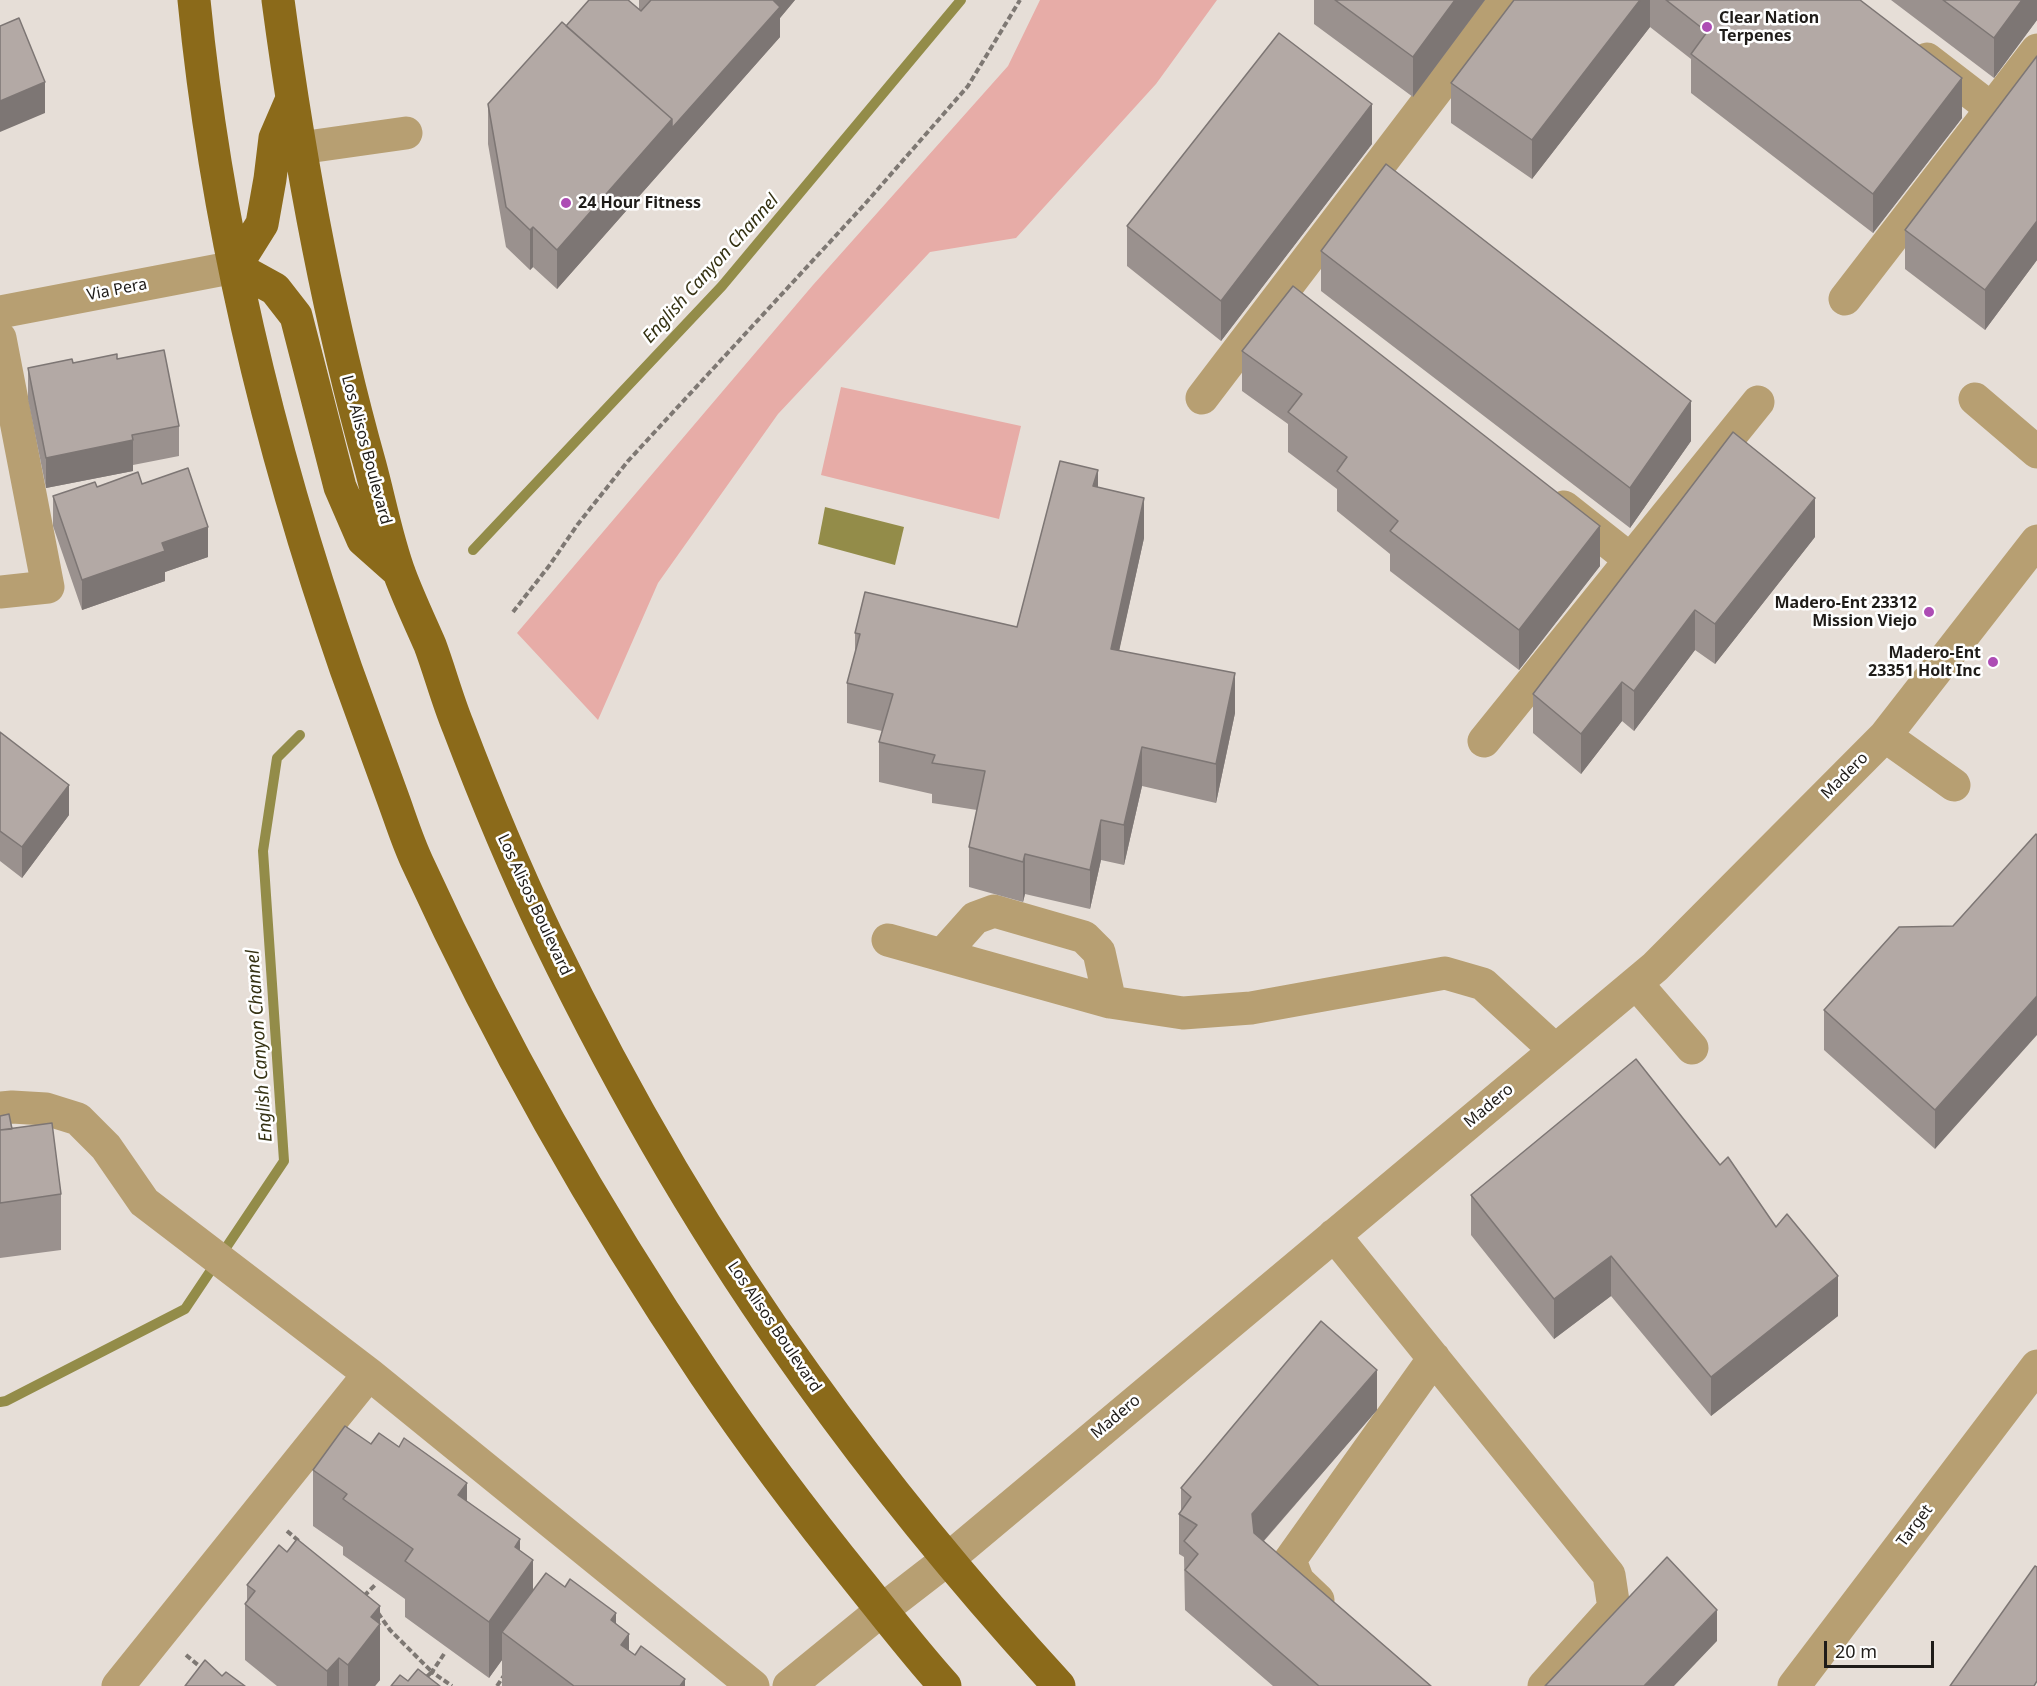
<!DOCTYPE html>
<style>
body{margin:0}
#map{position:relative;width:2037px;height:1686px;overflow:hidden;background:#e6ded7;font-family:"Noto Sans",sans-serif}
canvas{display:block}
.scale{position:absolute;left:1824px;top:1641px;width:110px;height:27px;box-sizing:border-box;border:3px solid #1f1c19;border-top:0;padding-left:8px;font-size:18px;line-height:21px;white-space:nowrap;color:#1f1c19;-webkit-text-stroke:4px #fff;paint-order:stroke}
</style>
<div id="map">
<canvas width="2037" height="1686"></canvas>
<div class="scale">20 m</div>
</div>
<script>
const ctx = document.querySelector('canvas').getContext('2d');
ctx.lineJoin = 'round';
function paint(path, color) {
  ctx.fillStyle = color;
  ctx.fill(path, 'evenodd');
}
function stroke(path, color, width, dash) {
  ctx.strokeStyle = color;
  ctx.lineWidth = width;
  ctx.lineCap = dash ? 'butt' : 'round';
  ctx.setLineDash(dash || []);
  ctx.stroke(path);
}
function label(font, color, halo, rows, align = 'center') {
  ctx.font = font + ' "Noto Sans",sans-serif';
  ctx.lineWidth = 5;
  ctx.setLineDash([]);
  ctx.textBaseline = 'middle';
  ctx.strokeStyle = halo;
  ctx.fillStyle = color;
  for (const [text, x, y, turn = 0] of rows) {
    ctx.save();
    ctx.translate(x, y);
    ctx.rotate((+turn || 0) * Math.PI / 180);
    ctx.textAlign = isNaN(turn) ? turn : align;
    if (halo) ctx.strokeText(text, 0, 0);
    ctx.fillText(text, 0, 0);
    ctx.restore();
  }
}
paint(new Path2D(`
 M1040,0h177l-61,84 -140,154 -86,14 -152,162 -120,169 -60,137 -81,-87 296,-348 195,-219z
 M841,387l180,39 -22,93 -178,-44z`), '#e7aca7');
paint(new Path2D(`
 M825,507l79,20 -9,38 -77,-21z`), '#938c49');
stroke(new Path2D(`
 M473,550l249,-264 239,-286
 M0,1402l6,-1 179,-92 99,-148 -21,-310 14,-93 23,-23`), '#938c49', 10);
stroke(new Path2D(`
 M513,612l36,-46 29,-42 50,-63 236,-256 104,-119 52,-86
 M287,1531l13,11
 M364,1596l11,-11
 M378,1613l12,17 42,42 -7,6
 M444,1654l-12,18 20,14
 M186,1655l18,15
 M497,1686l8,-12`), '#7e7873', 4, [6, 3]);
stroke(new Path2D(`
 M1927,59l65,50
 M300,148l106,-15
 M1845,299l192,-249
 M0,312l235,-45
 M0,338l48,249 -48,5
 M1202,398l303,-398
 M1975,399l62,53
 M1564,507l67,53
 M1885,736l69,49
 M1484,741l274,-339
 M888,940l222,62 73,11 68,-5 194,-35 38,11 72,66
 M942,955l33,-37 19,-7 90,26 15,15 11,50
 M1636,983l56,65
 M0,1108l12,-1 34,2 32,10 28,28 38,55 225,172 384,312
 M1334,1235l275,340 5,33 -70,78
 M1318,1600l-20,-19 -8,-21 144,-202
 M118,1686l251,-312
 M789,1686l93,-76 66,-51 707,-592 230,-231 152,-195
 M1794,1686l243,-320`), '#b79f72', 33);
stroke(new Path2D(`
 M194,0c22,228 77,453 152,669 15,42 30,83 45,124 9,24 16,48 27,71 81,177 177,347 286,509 49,73 102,143 157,211 28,35 55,70 84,102
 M278,0c21,158 49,312 92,465 10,37 17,75 30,110 9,24 20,47 30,70 10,27 17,54 28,81 27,71 56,141 89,210 74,153 160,303 260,441 77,108 162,211 252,309
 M291,101l-16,37 -5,41 -8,45 -27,43 40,22 21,27 44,171 23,53 36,32`), '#8b6a1a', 33);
paint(new Path2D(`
 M639,0h156l-15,18v19l-223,252 -24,-22 -3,3 -24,-23 -18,-103v-40l78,-78 73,-17z
 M1314,0h171l-72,97 -99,-73z
 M1514,0h346l102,118 -89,115 -182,-140v-34l-41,-32 -118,152 -81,-56v-40z
 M1891,0h146v20l-43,58z
 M2037,56v204l-52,70 -80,-61v-39z
 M1372,144l-151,197 -94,-75v-40z
 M1321,251l370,190 -61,87 -309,-237z
 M1242,351l358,215 -81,104 -129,-99v-17l-53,-43v-22l-49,-37v-28l-46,-33z
 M117,359l62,67v30l-46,9v6l-87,17 -18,-89v-31z
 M142,484l66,73 -43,15v9l-83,29 -29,-84v-30l44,-9z
 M1098,487l46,51 -25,112 116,63 -19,90 -74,-17 -18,79 -23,-5 -11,49 -65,-15 -2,8 -54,-15v-40l8,-37 -45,-7v-9l-53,-12v-40l3,-11 -35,-8v-40l8,-28v-22l162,-6z
 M1815,537l-100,127 -20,-14 -61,81 -12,-10 -41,53 -48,-41v-39z
 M0,732l69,83 -47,63 -22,-17z
 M1953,926l-18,223 -111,-99v-40z
 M0,1116l12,13 49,65v56l-61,8z
 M1471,1195l367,121 -127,100 -100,-120 -57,43 -83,-104z
 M1377,1410l-113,131 167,145h-158l-88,-76 -1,-53 -5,-3v-40l2,-2v-24z
 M371,1444l96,57 53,50 13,40 83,32 13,28 56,35h-183v-26l-13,18 -84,-61v-18l-62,-44v-8l-30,-21v-56z
 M287,1552l93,54v74l-5,6h-98l-32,-26v-56l2,-2v-17z`), '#9a918e');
paint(new Path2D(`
 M771,0h24l-15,18v19l-223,252v-39z
 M1455,0h30l-72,97v-40z
 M1640,0h10v27l-118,152v-39z
 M2022,0h15v20l-43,58v-40z
 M1962,78v40l-89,115v-39z
 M45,82v31l-45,19v-31z
 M1372,104v40l-151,197v-40z
 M2037,221v39l-52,70v-40z
 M533,227v40l-3,3v-40z
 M1691,401v40l-61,87v-40z
 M133,440v31l-87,17v-30z
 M1098,470v40l-5,-24z
 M1144,498v40l-33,150v-39z
 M1815,498v39l-100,127v-40z
 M1600,526v40l-81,104v-40z
 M208,527v30l-43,15v9l-83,29v-30l80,-37z
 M1695,610v40l-61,81v-40z
 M1235,673v40l-19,90v-39z
 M1622,682v39l-41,53v-40z
 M1142,747v39l-18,79v-40z
 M69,785v30l-47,63v-31z
 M1101,820v40l-11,49v-39z
 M1025,854v40l-2,8v-40z
 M2037,996v39l-102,114v-39z
 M1611,1256v40l-57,43v-40z
 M1838,1276v40l-127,100v-39z
 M1377,1370v40l-125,144v-40z
 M467,1483v56l-9,-44z
 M520,1539v39l13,-18v56l-31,16v28l-13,18v-56l26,-75z
 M380,1606v74l-5,6h-27v-21l23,-48z
 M1717,1610v31l-43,45h-30z
 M616,1613v56l-5,-49z
 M629,1634v52l-8,-41z
 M339,1658v28h-12v-15z
 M685,1679v7h-5z`), '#7d7674');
const building = new Path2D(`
 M589,0h39l13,11 10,-11h122l7,7 -108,121v-9l-106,-93z
 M1335,0h120l-42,57z
 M1514,0h126l-108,140 -81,-57z
 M1666,0h194l102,78 -89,116 -182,-140 16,-22z
 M1943,0h79l-28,38z
 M19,18l26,64 -45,19v-75z
 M562,22l110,97 -115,131 -24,-23 -3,3 -24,-23 -18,-103z
 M1279,33l93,71 -151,197 -94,-75z
 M2037,56v165l-52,69 -80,-60z
 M1386,164l305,237 -61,87 -309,-237z
 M1293,286l307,240 -81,104 -129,-99 8,-10 -61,-50 10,-14 -59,-45 14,-18 -60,-43z
 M164,350l15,76 -47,9 1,5 -87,18 -18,-90 44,-9 1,4 44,-9v5z
 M1733,432l82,66 -100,126 -20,-14 -61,81 -12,-9 -41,52 -48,-40z
 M1060,461l38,9 -5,16 51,12 -33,151 124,24 -19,91 -74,-17 -18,78 -23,-5 -11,50 -65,-16 -2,8 -54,-15 16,-76 -53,-8 3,-8 -56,-13 14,-48 -46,-11 13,-49 -5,-1 10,-41 152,35z
 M188,468l20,59 -46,16 3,8 -83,29 -29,-84 42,-14 2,5 41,-15 4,12z
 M0,732l69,53 -47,62 -22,-16z
 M2036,834l1,1v161l-102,114 -111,-100 75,-83 54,-1z
 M1636,1059l84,106 8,-8 48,70 11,-13 51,62 -127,101 -100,-121 -57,43 -83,-104z
 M9,1114l3,15 -12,1v-14z
 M52,1123l9,71 -61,9v-73z
 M1321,1321l56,49 -125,144 2,19 177,153h-112l-134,-116 13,-16 -14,-13 13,-16 -18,-11 12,-17 -10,-9z
 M345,1426l26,18 8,-11 20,14 5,-9 63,45 -9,12 62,44 -5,8 18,13 -44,62 -84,-61 8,-12 -70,-50 4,-5 -34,-24z
 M297,1539l83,67 -9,11 9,7 -32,41 -9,-7 -12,13 -82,-67 10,-13 -8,-6 32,-40 8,7z
 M1667,1557l50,53 -73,76h-99z
 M2035,1566l2,1v114l-3,5h-84z
 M546,1573l19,14 5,-8 46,34 -5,7 18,14 -8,11 14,10 6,-9 44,33 -5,7h-106l-72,-54z
 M205,1660l17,16 4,-4 19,14h-60z
 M418,1669l22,17h-49l9,-11 8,6z`);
paint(building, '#b3a9a5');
stroke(building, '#7d7674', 1.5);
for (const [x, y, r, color] of [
 [1707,27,6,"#ad4cb4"],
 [566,203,6,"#ad4cb4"],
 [1929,612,6,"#ad4cb4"],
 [1993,662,6,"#ad4cb4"]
]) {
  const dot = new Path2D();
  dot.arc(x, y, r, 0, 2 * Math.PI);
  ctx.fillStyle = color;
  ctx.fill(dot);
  stroke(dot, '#fff', 2);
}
label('bold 16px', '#1f1c19', '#fff', [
 ["Clear Nation",1719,18],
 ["Terpenes",1719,36],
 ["24 Hour Fitness",578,203],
 ["Madero-Ent 23312",1917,603,"right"],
 ["Mission Viejo",1917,621,"right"],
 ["Madero-Ent",1981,653,"right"],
 ["23351 Holt Inc",1981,671,"right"]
], 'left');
label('16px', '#1f1c19', '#fff', [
 ["Via Pera",117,290,-11],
 ["Los Alisos Boulevard",366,450,75],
 ["Madero",1845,776,-45],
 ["Los Alisos Boulevard",534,905,65],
 ["Madero",1489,1106,-40],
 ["Los Alisos Boulevard",774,1327,56],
 ["Madero",1116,1417,-40],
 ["Target",1915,1526,-53]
]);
label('italic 18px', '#353213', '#fff', [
 ["English Canyon Channel",711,269,-48],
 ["English Canyon Channel",260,1046,-94]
]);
</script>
